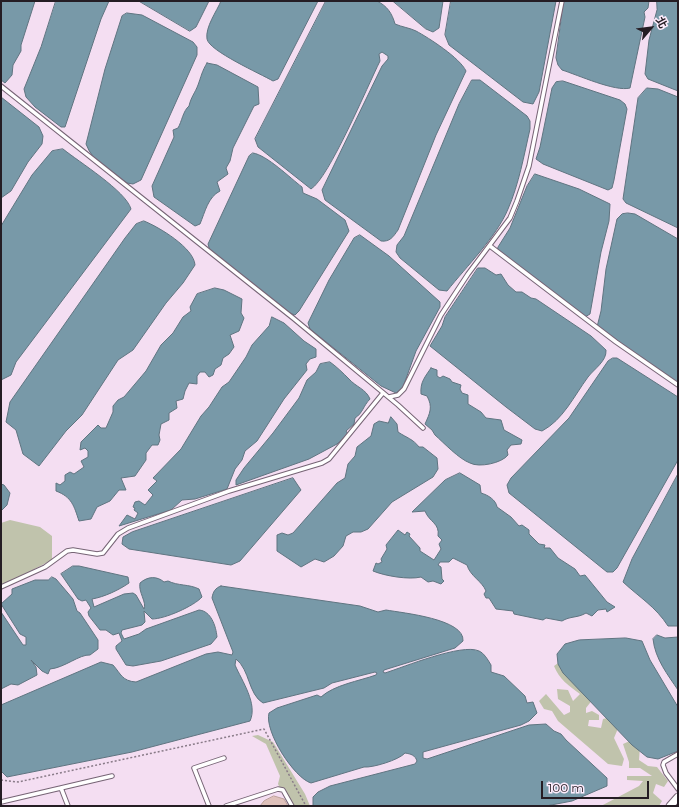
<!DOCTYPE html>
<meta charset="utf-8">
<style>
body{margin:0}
#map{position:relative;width:679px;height:807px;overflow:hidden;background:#f4def2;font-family:Montserrat,"Noto Sans TC",sans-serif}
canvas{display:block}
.frame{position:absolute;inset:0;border:2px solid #251d24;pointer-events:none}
.north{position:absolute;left:631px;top:8px;width:40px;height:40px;-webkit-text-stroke:3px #feedfd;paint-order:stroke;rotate:62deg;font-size:11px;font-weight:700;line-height:16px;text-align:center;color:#251d24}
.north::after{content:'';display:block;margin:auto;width:14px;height:18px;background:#251d24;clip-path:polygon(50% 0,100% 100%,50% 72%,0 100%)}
.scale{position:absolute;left:541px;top:781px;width:108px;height:18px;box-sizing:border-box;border:2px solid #251d24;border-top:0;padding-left:5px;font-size:12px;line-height:14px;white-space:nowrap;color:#251d24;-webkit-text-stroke:3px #feedfd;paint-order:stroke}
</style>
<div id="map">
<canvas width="679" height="807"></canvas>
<div class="frame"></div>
<div class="north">北</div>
<div class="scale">100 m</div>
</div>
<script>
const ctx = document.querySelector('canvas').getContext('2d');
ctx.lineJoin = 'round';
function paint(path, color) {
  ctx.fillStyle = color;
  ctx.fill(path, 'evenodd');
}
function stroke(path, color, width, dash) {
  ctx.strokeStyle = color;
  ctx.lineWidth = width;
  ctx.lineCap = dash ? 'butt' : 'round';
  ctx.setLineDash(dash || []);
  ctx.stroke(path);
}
paint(new Path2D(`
 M10,520l30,7 12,9v24l-51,26v-63z
 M561,661l32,38 -7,9v5l6,-2 7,4v5h-10l-1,6 13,2 2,-9 8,-2 8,9 -5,12 10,21 -2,7 -14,-2 -50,-43 -6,-10 -8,-2 -5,-8 7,-7 18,21 6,-3v-6l-12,-7 -1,-10 11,1 5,11 7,-7c-11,-8 -21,-15 -26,-28z
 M258,735l15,7 32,52 5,12h-21l-11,-22 2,-8 -14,-32 -14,-8z
 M632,740l8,6 -1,14 9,6 9,1 11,14 -4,6 -8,-3 -3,9 9,8 -3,5h-58l38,-20 4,-5 -16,-1v-4h25l-12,-8h-11v-6l-6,-18z`), '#c0c3ac');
const water = new Path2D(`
 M1,1h34l-14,44v6l-8,14 -1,10 -7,8 -4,-3z
 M56,1h53l-8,18 -36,108h-4l-26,-20 -9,-10 -2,-8 17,-42z
 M139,1h70l-13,26 -6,4z
 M221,1h97l-40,78 -5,2c-12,-7 -64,-30 -66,-42 -2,-12 10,-28 14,-38z
 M326,1h51c10,5 15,12 18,23 7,3 15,4 21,7 13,7 44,27 50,40l-30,64 -38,95c-5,7 -8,12 -17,11l-56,-41 -3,-10 60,-124 6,-7v-3l-6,-4 -3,2 1,7c-12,24 -51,117 -69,128l-53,-42 -3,-8z
 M393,1h50l-4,27 -6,4 -7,-3z
 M451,1h105l-17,91 -6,12 -10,-2 -74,-57 -4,-10z
 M564,1h85l-1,7 -4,4 1,5 -15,71c-15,4 -52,-13 -68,-18l-4,-5 -2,-7z
 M657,1h21v90l-30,-12 -3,-5 4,-34 8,-30z
 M127,13l15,2 51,27 4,5v8l-56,125 -8,4 -6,-1c-16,-11 -34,-20 -41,-39l19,-75 17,-53z
 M207,63l10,2 41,22 1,17 -5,2 -21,42 -3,13 -4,7 2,6 -11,8 3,9c-12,6 -15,21 -20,33l-5,2 -41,-29 -2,-11 22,-49 -1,-7 5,-2c4,-7 5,-17 11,-22 2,-9 6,-13 9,-21 3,-8 4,-14 9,-22z
 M472,80h8l47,36 3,5v8c-6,26 -11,55 -22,80 -11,27 -42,58 -61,82l-8,-1 -39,-32 -4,-6 1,-7 7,-9 55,-132z
 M563,81l57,19 5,4 2,5 -13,71 -2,8 -4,2 -65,-26 -7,-5 4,-12 12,-59 4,-6z
 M647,88l11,1 20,8v131l-52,-25 -3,-4 15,-101z
 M1,97l38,30 4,9 -1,8 -14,18 -17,29 -10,7z
 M63,149c16,13 63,42 68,60l-115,153 -5,13 -10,5v-154l31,-51 20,-24z
 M253,153c14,2 37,25 49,34l1,6 14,6 28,21 4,11 -50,80 -4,4 -5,-2 -80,-62 -2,-7 41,-88z
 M535,174l44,15 31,15 -1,17 -8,31 -11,62 -5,3 -7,-3 -36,-26 -45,-36 1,-5 12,-19 17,-42z
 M628,213l7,1 43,25v144l-81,-56 4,-16 5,-42 11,-50 5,-5z
 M144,221c15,6 50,27 51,44l-12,18 -17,20 -33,47 -15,10 -36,55 -16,16 -27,35 -16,-12 -7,-24 -10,-8 4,-20 115,-164 11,-14z
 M360,235l29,21 51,46v5l-24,44 -13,36 -7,6 -15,-7 -71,-57 -2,-6 21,-43 25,-42z
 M478,268h7l11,7 5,-1 7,11 8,7h6l9,6 5,1 55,37 15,14c1,11 -12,19 -18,27 -14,19 -25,43 -46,54l-7,-2 -29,-22 -76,-61 12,-20 3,-9z
 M215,288l9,2 18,9 -1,14 3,5 -5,13 -9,4 4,12 -5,7 -6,4 -2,7 -6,4 -2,6 -4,2 -4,-5h-5l-3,4v8l-8,-1 -4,8 -2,8 -7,2 1,7 -8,5v7l-8,4 -2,11 1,5 -2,5h-6l-6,8v7l-11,16 -14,2 5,12h-7l-9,11 -13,6 -6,12 -12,2c-5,-15 -7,-24 -23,-30v-8l4,2 5,-4v-6l5,-3 4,2 10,-7 -3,-6 7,-4v-6l-3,-3 -5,2 1,-8 17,-17 3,3h5l7,-16v-6l5,-6 6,-3 22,-26 15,-26 12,-12 10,-16 8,-6 -1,-4 7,-13z
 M272,317l12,6 20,18 12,8v8l-6,2 -4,5 1,6 -23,29 -27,42 -12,10 -3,9 -7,9 -8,20 -32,10 -13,1 -11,10 -52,16 8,-11 8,4 3,-6 -4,-3 1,-2 -2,-1 2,-5 4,-1 6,4 8,-10 -5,-5 9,-9 -4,-3 28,-29 20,-33 8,-9 13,-20 7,-5 17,-25 6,-12 17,-19z
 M613,358h4l61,39v63l-61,108 -4,4h-6l-98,-79 -2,-8 4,-7 58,-60 39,-57z
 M330,362c7,5 13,11 19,17 7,8 17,10 21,20 -7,7 -7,14 -15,19l-1,6 -8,7 2,3 -11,10 -28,15 -73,26v-5l8,-12 29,-35 26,-35 8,-18 9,-8 4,-8z
 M431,368l6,2v6l3,2 3,-2 7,3 2,3 9,3 -1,4 2,4 6,2v9l13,8 5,6 15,2 3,10 18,10 -1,4 -10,1 -4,5 1,5c-6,8 -29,13 -38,8 -11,-4 -26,-20 -35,-28l-3,-5 -7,-6c5,-11 8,-17 2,-28l-6,-2c-1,-12 4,-17 10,-26z
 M391,417l6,7 1,8c9,6 15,7 21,15h4l14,11 1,11 -5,8 -41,25 -24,27 -7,3h-8l-7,4 -3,10 -9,10 -10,6 -9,-3 -14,8 -24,-16v-16l5,-2 6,2 5,-2 44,-50 8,-5 3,-14 7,-8 2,-9 14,-11 3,-12 5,-3 9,2z
 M460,473l20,12 1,8c7,2 15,7 16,14l14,10 8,9 3,-1 7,5v4l10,10 6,1 -1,3h6l8,10 17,11 5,7 5,-1 22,27 8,5 -8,5 -1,-3 -8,1 -6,6 -6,-3c-8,5 -16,3 -24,8l-16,-3 -3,2 -29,-6 -1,-3 -17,-2 -7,-11h-3l-2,-4 2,-3c-4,-10 -16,-15 -19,-26l-14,-7 -4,4h-9l-2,3 3,2 1,12 2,2 -3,3 -8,-3 -5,1 -7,-5c-12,3 -36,-1 -48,-6l3,-8 2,1 4,-2 -1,-3 6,-10 -1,-4 12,-15 7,5 2,-3 3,2 -1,2 11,12v3l14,9 7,-11 -2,-5 3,-4 -4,-4c2,-13 -9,-14 -13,-25l-13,1 33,-32z
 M678,474v152h-10c-12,-19 -29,-29 -45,-44l9,-23z
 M293,478l8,12 -61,71 -9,4 -102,-16 -7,-5 1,-7 9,-5z
 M1,484l3,1 6,8 -3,12 -6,6z
 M73,566h6l49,11 1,6c-10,7 -25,14 -37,16l2,8 30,-13 9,-1 3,2 8,14c3,-7 -6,-17 -4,-26 8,-7 17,-7 24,-1l4,-1c10,5 21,3 31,8l3,8c-8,9 -37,22 -50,22l-8,-8 1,11 -3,3 -20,5 -1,3 3,6 15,-5 7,-5 53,-19c12,1 17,16 18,27l-6,7 -50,17 -28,5 -7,-1 -10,-16v-3l6,-5 -3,-8 -6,2 -7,-5h-6l-11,-14 -1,-4 3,-4 -5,-8 -4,1 -4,-2 -17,-25z
 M52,577l4,2 17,20 4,12 3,2 18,27v9l-8,6c-10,-1 -26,13 -40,14l-2,5 -6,-3 -11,-11 5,7 1,8 -19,10 -7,-1 -10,5v-77l22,33h3v-8l-6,-3 -19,-30 11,-10v-5l23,-9h13z
 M221,586l139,20 18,6 8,-2c17,3 79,9 77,31l-8,7 -71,22 -1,2 2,1c19,-6 77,-30 94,-22 5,2 9,9 12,14v7l13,4 21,20 2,7 6,-1 4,11 -8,8 -8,4 -98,27v6l4,1 102,-34 17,-1 8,7 7,3 5,6 41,38v8l-35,15 -26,5h-233v-9l5,-5 12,-6 85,-22 2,-3c-2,-6 -6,-7 -12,-8 -6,7 -33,15 -41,14l-53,16c-17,-5 -47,-52 -42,-70l8,-5 40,-13 4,2c13,-12 38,-16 55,-22l1,-2 -2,-1 -43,11 -8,5 -61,15c-15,-9 -13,-33 -27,-44l-1,6c7,16 23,39 15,56l-118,31 -125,25 -6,-6v-66l100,-43 12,3c8,9 9,16 23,17l70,-28 12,-2 14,3 1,-3 -21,-54c1,-6 3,-10 9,-12z
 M657,635l8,3 13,-1v53c-10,-15 -23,-31 -25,-51z
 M626,638l16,3 8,19 28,47v44l-20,8 -11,-2 -15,-12 -69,-72 -5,-9 -1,-10 8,-10 14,-4z`);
paint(water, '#7899a8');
stroke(water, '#5f7480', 1);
const building = new Path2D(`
 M274,796l10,3 4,7h-28l4,-5z`);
paint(building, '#dfc1bb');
stroke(building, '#bda19a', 1);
const lane = new Path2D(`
 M1,86l292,232 105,87 25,23
 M490,246l126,96 62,43
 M389,397l9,-2 6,-6 37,-74 27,-41 42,-56 7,-17 12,-35 33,-165
 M1,587l44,-20 22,-16 6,-1 24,4 6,-1 15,-19 10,-6 101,-37 93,-28 7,-4 54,-66
 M678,754l-14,8 -1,3 3,8 12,16
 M61,788l7,18
 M1,802l111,-26
 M209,806l-15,-38 30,-10
 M226,806l52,-17 5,1 9,16`);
const street = new Path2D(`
 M670,806l8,-9`);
stroke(lane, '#766475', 5.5);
stroke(street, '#766475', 9);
stroke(new Path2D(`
 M1,780l17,2 246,-53 42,77`), '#897b88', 1.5, [2, 2]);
stroke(lane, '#fff', 3.5);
stroke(street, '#fff', 7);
</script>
